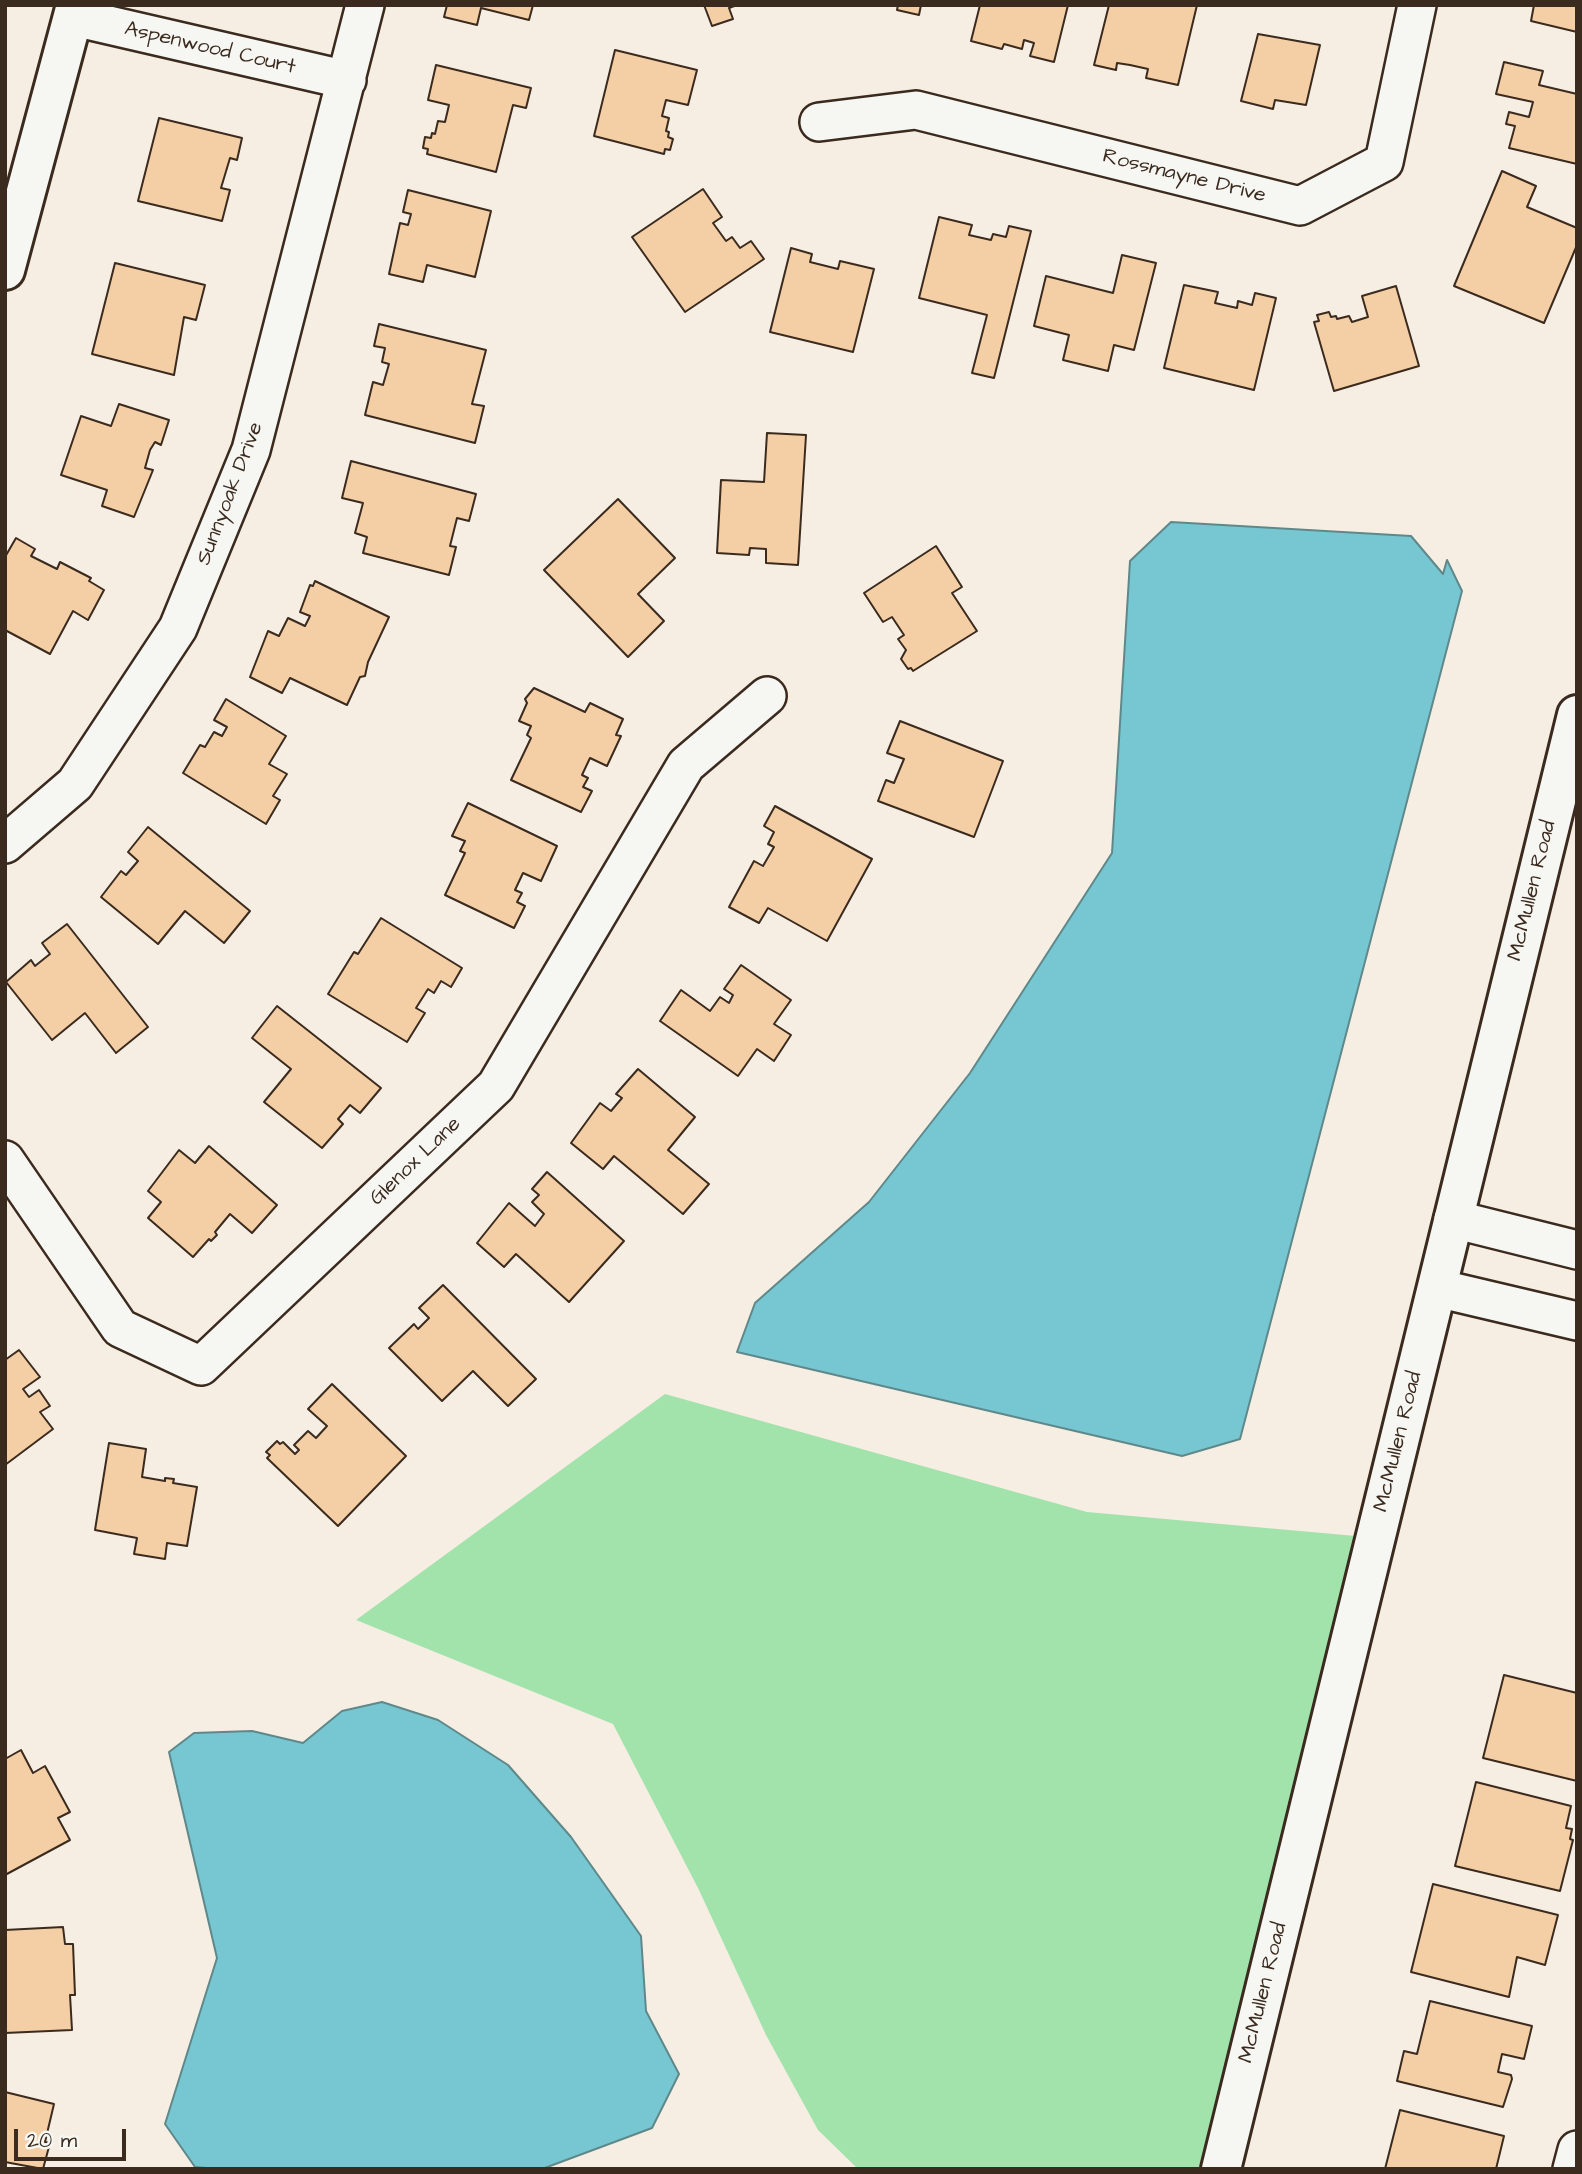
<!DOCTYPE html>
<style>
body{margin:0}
#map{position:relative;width:1582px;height:2174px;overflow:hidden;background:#f6eee2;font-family:"Architects Daughter",sans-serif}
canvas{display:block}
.frame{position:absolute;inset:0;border:7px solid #3b2a1e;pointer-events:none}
.scale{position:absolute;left:14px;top:2129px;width:112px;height:32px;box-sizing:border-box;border:4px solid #3b2a1e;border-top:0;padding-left:9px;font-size:21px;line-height:24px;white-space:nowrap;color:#3b2a1e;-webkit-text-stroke:5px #f6f6f2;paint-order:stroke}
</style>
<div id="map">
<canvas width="1582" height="2174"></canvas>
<div class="frame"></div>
<div class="scale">20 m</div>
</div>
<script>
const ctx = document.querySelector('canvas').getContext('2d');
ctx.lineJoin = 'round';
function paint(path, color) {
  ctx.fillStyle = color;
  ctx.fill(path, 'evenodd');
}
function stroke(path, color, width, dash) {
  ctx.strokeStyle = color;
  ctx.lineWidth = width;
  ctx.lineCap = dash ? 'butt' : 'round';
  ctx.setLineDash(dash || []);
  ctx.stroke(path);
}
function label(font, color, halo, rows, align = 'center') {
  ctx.font = font + ' "Architects Daughter",sans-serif';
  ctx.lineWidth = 6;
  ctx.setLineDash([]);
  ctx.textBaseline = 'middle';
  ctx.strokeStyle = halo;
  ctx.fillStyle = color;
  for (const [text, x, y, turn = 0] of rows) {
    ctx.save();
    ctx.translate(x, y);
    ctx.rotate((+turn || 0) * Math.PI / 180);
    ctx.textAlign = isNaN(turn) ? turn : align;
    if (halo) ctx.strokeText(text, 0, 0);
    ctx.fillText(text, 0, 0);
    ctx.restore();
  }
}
paint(new Path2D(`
 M665,1394l422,118 269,24 -155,633h-343l-40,-39 -52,-95 -67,-145 -86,-166 -257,-104z`), '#a2e3ac');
const water = new Path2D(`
 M1171,522l240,14 32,38 4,-14 15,31 -222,848 -58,17 -445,-104 18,-49 114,-101 101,-129 142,-220 18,-292z
 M382,1702l56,18 70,45 63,72 70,99 5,75 33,63 -27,54 -110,41h-324l-23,-2 -30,-43 52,-166 -48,-206 25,-19 58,-2 51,12 39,-32z`);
paint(water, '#77c7d2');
stroke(water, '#5f888a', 2);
const building = new Path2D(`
 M447,5h86l-4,15 -48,-12 -4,17 -33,-8z
 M704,5h33l-8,3 4,11 -21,7z
 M898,5h23l-2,10 -22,-5z
 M1068,5l-14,57 -24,-6 4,-13 -10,-3 -2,9 -18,-5 -2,5 -31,-8 9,-36z
 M1109,5h88l-19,80 -32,-7 2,-9 -18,-4 -13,-2 -1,7 -22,-5z
 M1534,5h43v27l-46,-11z
 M1258,34l62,11 -14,60 -31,-5 -2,9 -32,-8z
 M615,50l82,20 -9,35 -22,-5 -4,16 7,2 -3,13 3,1 -1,5 5,2 -3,11 -5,-1 -1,5 -70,-18z
 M1504,62l39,9 -4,14 38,9v70l-68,-16 6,-22 -9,-2 3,-12 20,5 4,-15 -37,-8z
 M436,65l95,23 -5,20 -13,-3 -17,67 -69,-18 1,-5 -5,-1 2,-11 6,1 1,-5 3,1 3,-13 7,1 4,-17 -21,-5z
 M159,118l83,20 -5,22 -7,-2 -9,30 9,2 -8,31 -84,-20z
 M1502,171l34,15 -9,21 50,21v17l-33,78 -90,-37z
 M703,189l19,28 -9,6 13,18 6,-4 8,11 11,-7 13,18 -79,53 -53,-75z
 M408,190l83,21 -16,66 -48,-12 -4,17 -34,-8 11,-51 8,2 3,-11 -8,-2z
 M939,217l33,8 -3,10 22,5 2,-6 13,3 3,-11 22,5 -37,147 -22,-5 15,-58 -68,-17z
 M791,248l21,6 -2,8 28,7 2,-8 34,8 -21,83 -83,-20z
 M1122,255l34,8 -22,87 -20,-5 -6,26 -45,-11 6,-25 -35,-9 12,-50 67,17z
 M115,263l90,22 -9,35 -12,-3 -10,58 -82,-21z
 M1184,285l34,7 -3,11 22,5 1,-7 14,4 3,-12 21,5 -22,92 -90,-22z
 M1396,286l23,80 -85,25 -20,-69 5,-1 -2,-6 12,-3 2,5 5,-1 1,3 12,-3 3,6 16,-5 -6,-21z
 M379,324l107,26 -14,54 12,2 -9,37 -110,-28 8,-33 10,3 6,-21 -7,-2 3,-14 -11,-2z
 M119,404l50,16 -8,25 -6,-3 -5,8 -5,18 8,2 -19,47 -32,-11 5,-16 -46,-15 20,-59 30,10z
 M767,433l39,2 -8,130 -32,-2v-14l-16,-1 -1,7 -32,-2 4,-73 43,2z
 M351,461l125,33 -7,27 -12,-3 -7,28 6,1 -7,28 -86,-22 4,-16 -12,-4 8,-30 -21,-5z
 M618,499l57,59 -37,36 26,27 -36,36 -84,-87z
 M16,538l19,11 -4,7 26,13 3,-7 31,16 -2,3 15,9 -16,30 -15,-9 -23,43 -45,-24v-73z
 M936,546l26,41 -10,6 25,38 -64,40 -2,-3 -3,1 -7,-10 5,-9 -8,-11 6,-4 -12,-18 -9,5 -19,-29z
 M315,581l74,36 -21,45 -3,14 -5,1 -13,28 -57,-27 -8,15 -32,-16 18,-46 11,5 9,-18 17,8 5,-10 -10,-4 10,-27 3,1z
 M534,688l51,24 5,-9 33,16 -7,16 5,1 -14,30 -17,-8 -8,17 6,3 -5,9 9,4 -11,21 -70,-32 20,-42 -4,-3 4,-9 -12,-5 8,-18 -2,-4z
 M226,699l60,37 -17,28 18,10 -14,22 7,4 -14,24 -83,-51 17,-28 5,2 9,-15 8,4 5,-9 -13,-7z
 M900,721l103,40 -29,76 -96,-36 8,-21 8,3 10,-24 -17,-6z
 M468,803l89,43 -16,35 -18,-8 -8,17 7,3 -5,9 8,4 -11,22 -69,-33 20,-42 -5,-2 5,-10 -13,-5z
 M775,806l97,53 -45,82 -59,-33 -9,15 -30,-16 25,-46 9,5 11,-19 -6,-3 6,-12 -10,-6z
 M148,827l102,84 -26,32 -39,-32 -27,33 -57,-47 20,-26 5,4 12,-14 -10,-9z
 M381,918l81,50 -11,19 -10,-6 -7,12 -6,-4 -12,19 9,5 -18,29 -79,-48 26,-42 4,2z
 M67,924l81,103 -32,26 -31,-40 -33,27 -46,-58 25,-22 4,6 15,-12 -8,-11z
 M741,965l50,35 -17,24 17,11 -17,26 -17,-12 -19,27 -78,-55 21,-31 29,21 10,-14 9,6 4,-8 -9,-6z
 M277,1006l104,82 -21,25 -10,-8 -12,14 5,5 -21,24 -58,-46 27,-33 -39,-31z
 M638,1069l57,48 -27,33 41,34 -26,30 -69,-58 -11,13 -32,-26 29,-40 11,8 11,-13 -6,-4z
 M209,1146l68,59 -25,28 -22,-19 -15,18 2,3 -6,6 -2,-2 -16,18 -45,-39 13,-16 -13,-11 31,-41 16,13z
 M547,1172l77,69 -55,61 -53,-48 -12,13 -27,-24 32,-40 26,23 9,-12 -12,-12 7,-7 -7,-6z
 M443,1285l93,94 -28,27 -35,-35 -31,30 -53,-53 25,-24 4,5 11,-11 -10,-10z
 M19,1350l21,27 -17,12 6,8 10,-7 11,16 -10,6 13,17 -48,36v-105z
 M332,1384l74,72 -68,70 -71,-68 3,-3 -4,-3 11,-11 3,3 3,-2 12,12 4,-4 -5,-5 14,-14 8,7 11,-12 -19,-17z
 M109,1443l37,6 -4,28 23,4v-3l9,1 -1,4 24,4 -10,59 -20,-3 -2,16 -31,-5 3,-16 -42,-8z
 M1504,1675l73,18v88l-94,-23z
 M21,1750l12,23 12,-7 25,46 -12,6 12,22 -65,35v-116z
 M1476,1782l95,24 -5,22 6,1 -2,10 3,1 -13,51 -105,-25z
 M1433,1884l125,31 -13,50 -28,-8 -8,40 -98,-25z
 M63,1927l2,17h8l2,51h-5l2,35 -67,3v-103z
 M1430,2001l102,25 -8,33 -22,-5 -4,18 13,3 1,4 -9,28 -106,-26 7,-30 13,3z
 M5,2092l49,12 -9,38 5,1 -7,26 -38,-7z
 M1400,2110l104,26 -8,33h-111z`);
paint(building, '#f4cea4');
stroke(building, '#3b2a1e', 2);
const street = new Path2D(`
 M74,17l273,63
 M819,122l97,-12 384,96 84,-44 33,-157
 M5,844l70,-60 103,-156 73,-178 114,-445
 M5,1160l115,168 81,38 295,-280 190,-321 81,-69
 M1453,1219l124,31
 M1437,1288l140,33
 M1572,2169l5,-19`);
const secondary = new Path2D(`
 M5,270l71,-265
 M1221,2169l356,-1454`);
stroke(street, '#3b2a1e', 42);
stroke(secondary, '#3b2a1e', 44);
stroke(street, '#f6f6f2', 37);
stroke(secondary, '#f6f6f2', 38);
label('21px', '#3b2a1e', '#f6f6f2', [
 ["Aspenwood Court",210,49,13],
 ["Rossmayne Drive",1184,177,14],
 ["Sunnyoak Drive",231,494,-69],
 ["McMullen Road",1533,891,-76],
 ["Glenox Lane",416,1162,-44],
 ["McMullen Road",1399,1442,-76],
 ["McMullen Road",1264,1993,-76]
]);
</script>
